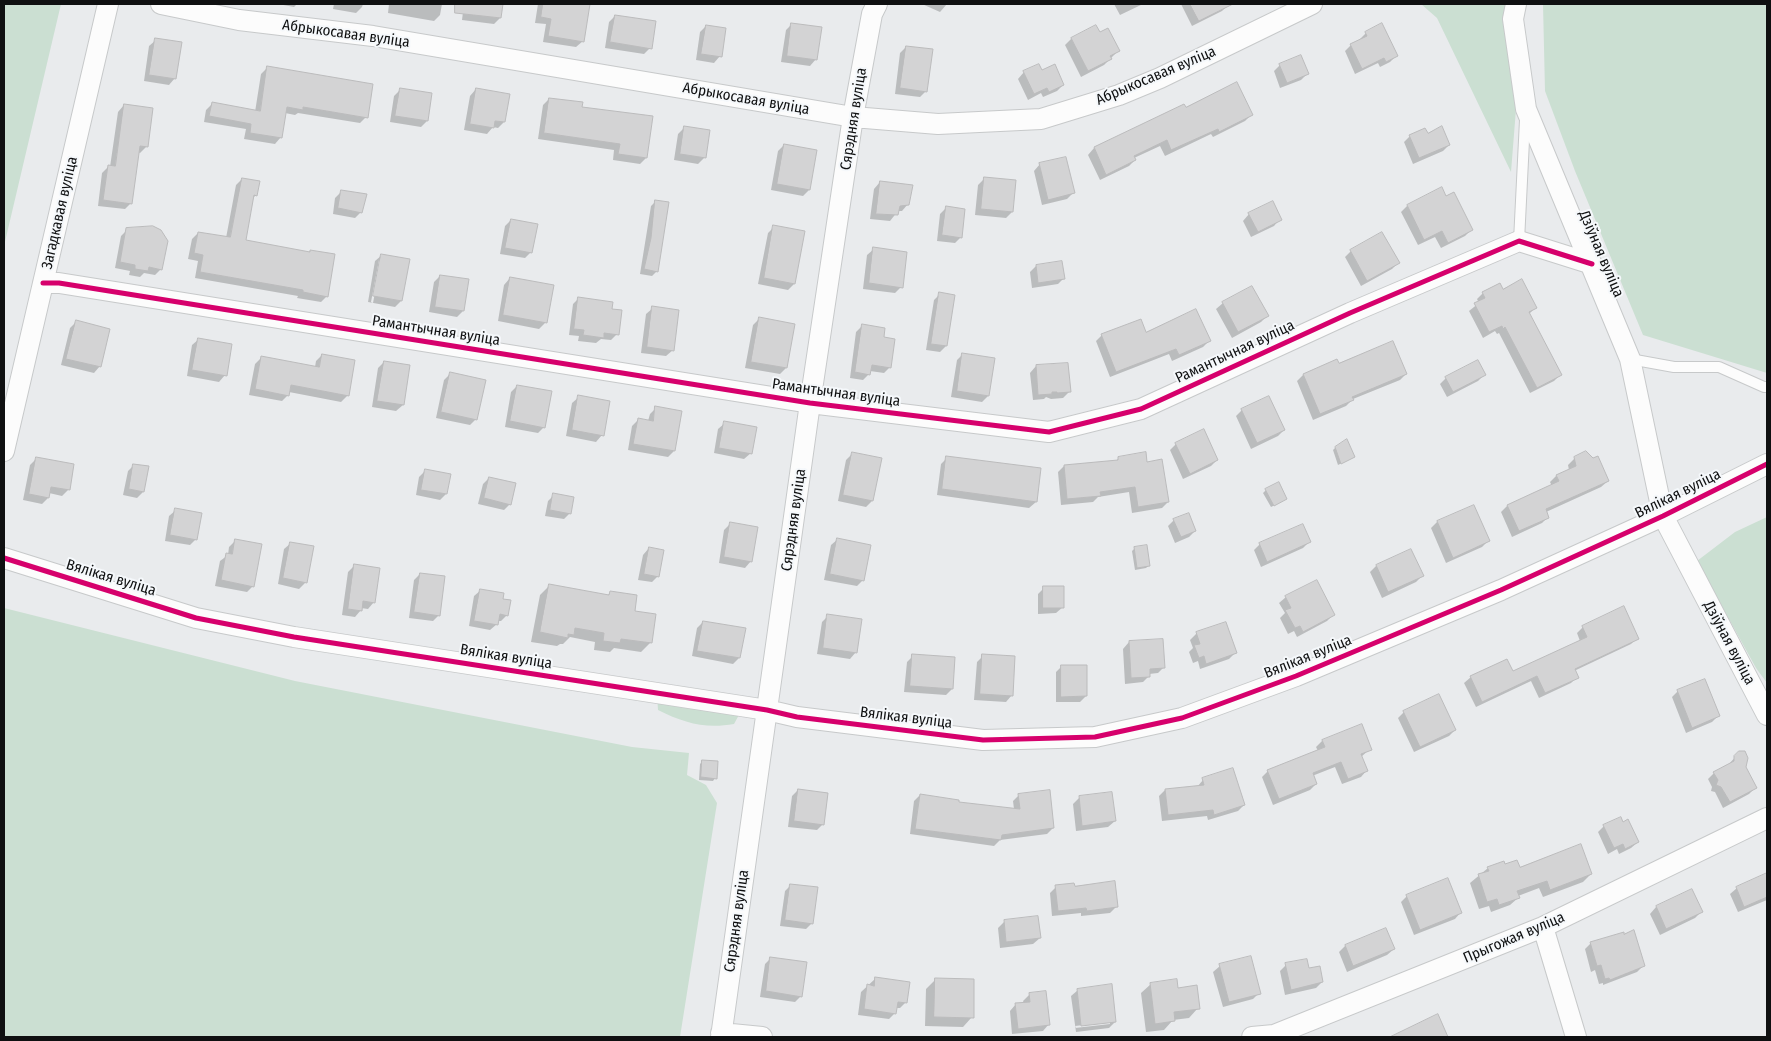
<!DOCTYPE html>
<meta charset="utf-8">
<style>
body{margin:0}
#map{position:relative;width:1771px;height:1041px;overflow:hidden;background:#e9ebed;font-family:"Fira Sans Condensed",sans-serif}
canvas{display:block}
.frame{position:absolute;inset:0;border:5px solid #0f1011;pointer-events:none}
</style>
<div id="map">
<canvas width="1771" height="1041"></canvas>
<div class="frame"></div>
</div>
<script>
const ctx = document.querySelector('canvas').getContext('2d');
ctx.lineJoin = 'round';
function paint(path, color) {
  ctx.fillStyle = color;
  ctx.fill(path, 'evenodd');
}
function stroke(path, color, width, dash) {
  ctx.strokeStyle = color;
  ctx.lineWidth = width;
  ctx.lineCap = dash ? 'butt' : 'round';
  ctx.setLineDash(dash || []);
  ctx.stroke(path);
}
function label(font, color, halo, rows, align = 'center') {
  ctx.font = font + ' "Fira Sans Condensed",sans-serif';
  ctx.lineWidth = 4;
  ctx.setLineDash([]);
  ctx.textBaseline = 'middle';
  ctx.strokeStyle = halo;
  ctx.fillStyle = color;
  for (const [text, x, y, turn = 0] of rows) {
    ctx.save();
    ctx.translate(x, y);
    ctx.rotate((+turn || 0) * Math.PI / 180);
    ctx.textAlign = isNaN(turn) ? turn : align;
    if (halo) ctx.strokeText(text, 0, 0);
    ctx.fillText(text, 0, 0);
    ctx.restore();
  }
}
paint(new Path2D(`
 M4,4h57l-57,242z
 M1421,4h85l-1,9 11,96 -5,63 -74,-154z
 M1543,4h224v369l-124,-38 -68,-164 -30,-80z
 M1767,517v166l-11,-15 -59,-107 38,-29z
 M4,608l291,73 337,66 57,6 -2,22 19,10 11,18 -37,234h-676z
 M657,695l83,18 -6,11c-29,5 -50,-1 -76,-14z`), '#cbdfd2');
paint(new Path2D(`
 M278,4h19l-3,3z
 M334,4h29l-1,3 -6,6 -23,-4z
 M389,4h53l-2,11 -6,6 -46,-8z
 M464,4h38l-2,14 -6,6 -32,-4z
 M538,4h51l-6,37 -7,6 -33,-5 3,-18 -11,-1z
 M922,4h25l-7,8z
 M1114,4h29l-23,11z
 M1181,4h47v1l-6,6 -30,15z
 M615,16l35,32 -6,6 -39,-6 4,-26z
 M792,24l24,35 -6,7 -29,-4 5,-32z
 M706,26l14,30 -6,7 -18,-3 4,-28z
 M1095,27l4,7 19,17 -14,14 -23,12 -16,-32 6,-6z
 M1366,33l31,22 -7,7 -10,5 -2,-4 -23,11 -10,-23 6,-6 10,-5 -1,-1z
 M156,40l19,38 -6,7 -25,-4 5,-35z
 M906,47l20,44 -6,6 -25,-3 5,-41z
 M1280,65l27,9 -6,6 -21,8 -6,-17z
 M267,68l99,49 -6,6 -62,-10 -3,2 -10,-2 -4,24 -6,7 -31,-5 2,-10 -42,-7 2,-12 6,-6 43,8 6,-38z
 M1024,72h17l22,13 -6,6 -14,6 -2,-4 -13,7 -10,-21z
 M476,89l28,33 -6,6 -5,-1 -6,7 -23,-4 6,-34z
 M400,90l27,31 -6,6 -31,-5 4,-26z
 M549,99l97,59 -6,6 -27,-4 1,-10 -76,-11 5,-34z
 M124,105l22,42 -6,6 -2,-1 -7,51 -6,6 -27,-3 4,-33 6,-6h2l8,-55z
 M1184,106l1,3 66,6 -6,6 -32,16 -2,-3 -46,22 -5,-10 -26,12 1,2 -6,6 -29,14 -12,-25 6,-7z
 M684,128l21,29 -7,7 -24,-4 4,-26z
 M1427,135l22,10 -6,6 -30,13 -9,-22 6,-6z
 M784,145l25,45 -6,6 -32,-6 7,-39z
 M1040,164l33,29 -6,6 -25,6 -8,-34z
 M242,179l14,16 -4,4 -8,42 64,12 2,-2 17,45 -6,6 -24,-4 1,-2 -103,-18 3,-17 -10,-2 4,-20 6,-6 28,5 10,-53z
 M984,179l28,33 -6,6 -31,-3 3,-30z
 M880,182l28,22 -6,7h-4l-8,10 -20,-2 4,-30z
 M1441,189l4,9 26,32 -6,6 -24,12 -6,-11 -17,8 -17,-33 6,-6z
 M341,192l20,20 -6,6 -22,-4 2,-16z
 M656,201l1,70 -5,5 -12,-2 11,-68z
 M946,208l15,29 -6,6 -18,-2 3,-27z
 M1249,214l31,5 -6,7 -23,11 -8,-16z
 M511,220l20,32 -6,6 -25,-4 5,-28z
 M774,227l20,57 -6,6 -30,-6 10,-51z
 M127,230l34,39 -6,6 -11,-2 -4,4 -11,-2 1,-4 -15,-3 6,-32z
 M1382,234l16,29 -6,6 -31,17 -16,-29 6,-6z
 M874,249l27,38 -6,6 -32,-4 4,-34z
 M382,255l26,5 -7,41 -6,6 -27,-5 7,-41zM379,260h2l-8,43 -2,-1z
 M1036,266l28,12 -6,6 -26,4 -2,-16z
 M440,276l23,35 -6,6 -28,-5 5,-30z
 M510,278l42,8 -7,37 -6,6 -41,-8 6,-36z
 M1502,290l34,17 -7,7 31,61 -6,6 -24,12 -31,-60 -2,1 -2,-3 -12,7 -14,-27 10,-8 -2,-4 6,-6z
 M940,294l6,52 -6,6 -14,-2 8,-50z
 M579,298l32,12 6,24 -6,6 -10,-1 -5,4 -18,-2 1,-5 -10,-1 4,-31z
 M1223,303l44,13 -6,6 -29,16 -16,-29z
 M653,308l20,42 -7,6 -25,-3 5,-39z
 M759,319l27,49 -6,6 -35,-6 8,-43z
 M76,322l24,44 -6,7 -33,-8 9,-37z
 M862,326l21,12 7,29 -6,6 -14,-2 -1,3 -6,6 -13,-2 6,-46z
 M1145,333l64,8 -6,6 -31,14 -3,-7 -59,23 -14,-36 6,-6z
 M199,339l26,36 -6,7 -32,-6 5,-31z
 M963,354l25,42 -6,6 -31,-5 6,-37z
 M322,355l26,40 -7,7 -52,-10 -1,3 -6,6 -33,-6 6,-31 6,-6 54,9 1,-6z
 M384,362l19,43 -7,6 -24,-4 6,-39z
 M1338,365l68,9 -6,6 -47,19 -7,7 -33,14 -16,-39 6,-6z
 M1036,366l33,26 -6,6 -12,1 -5,-2 -2,2 -11,1 -3,-27z
 M450,374l26,45 -6,6 -34,-7 8,-38z
 M1484,375l-6,6 -31,16 -7,-13 6,-6z
 M517,386l27,41 -6,6 -33,-6 6,-35z
 M579,397l23,38 -6,7 -30,-6 6,-33z
 M656,408l18,43 -6,6 -40,-7 4,-24 6,-6 10,1 2,-7z
 M1242,410l42,20 -6,6 -27,13 -15,-33z
 M725,423l26,30 -7,6 -30,-6 4,-24z
 M1176,444l41,16 -6,6 -28,13 -13,-29z
 M1335,448l19,9 -16,8 -5,-15z
 M852,454l20,47 -6,6 -28,-6 8,-41z
 M947,458l89,44 -7,6 -92,-13 4,-31z
 M1119,458l27,5 22,39 -6,6 -30,5 -3,-21 -31,5 -5,5 -32,3 -3,-33 6,-6 52,-5z
 M1575,458l33,23 -7,6 -55,25 2,5 -6,6 -30,14 -11,-25 6,-6 45,-20 -2,-4 6,-6 13,-6 -1,-5z
 M36,459l32,31 -6,6 -13,-3 -1,5 -6,6 -19,-4 7,-35z
 M134,465l9,27 -6,6 -14,-3 5,-24z
 M425,471l21,23 -6,6 -24,-5 3,-18z
 M489,478l21,26 -6,6 -26,-6 5,-20z
 M1266,490l17,11 -12,6 -8,-14z
 M554,495l16,18 -6,6 -19,-3 3,-15z
 M1473,506l15,35 -6,6 -36,16 -15,-35 6,-6z
 M176,510l20,29 -6,6 -25,-4 4,-25z
 M1174,520l21,11 -6,6 -14,6 -7,-17z
 M730,524l21,37 -6,7 -26,-5 5,-33z
 M838,539l25,41 -6,6 -33,-6 7,-35z
 M235,541l18,45 -6,6 -32,-6 5,-25 8,-6 1,-8z
 M1309,542l-6,6 -42,19 -7,-17 6,-6z
 M291,543l14,40 -6,6 -21,-5 6,-35z
 M649,548l9,28 -6,6 -14,-2 5,-25z
 M1135,548l14,17 -3,3 -11,2 -3,-19z
 M1411,550l11,26 -6,6 -34,16 -12,-26 6,-6z
 M354,566l20,36 -6,7 -7,-1v2l-6,7 -13,-2 6,-43z
 M420,574l19,41 -6,6 -24,-3 5,-38z
 M549,586l58,10 3,-3 23,19 18,30 -10,10 -27,-4 -4,4 -16,-2 1,-8 -25,-5 -7,7h-3l-3,2 -26,-4 9,-47z
 M1044,588l19,19 -7,6 -18,1v-20z
 M481,590l21,10 5,15 -6,6h-4v3l-7,6 -21,-4 5,-30z
 M1286,597l47,18 -6,6 -30,16 -3,-6 -6,3 -8,-16 5,-5 -6,-10z
 M828,616l28,36 -6,7 -33,-5 5,-32z
 M703,622l36,36 -6,6 -41,-8 5,-28z
 M1225,623l10,30 -6,6 -29,10 -2,-8 -5,2 -4,-11 4,-4 -3,-8 6,-6z
 M1583,627l54,11 -6,6 -57,27 3,6 -6,6 -32,15 -8,-17 -55,26 -12,-24 7,-6 41,-4 68,-32 -3,-8z
 M1129,642l35,25 -6,6 -9,1v2l-6,6 -18,2 -2,-35z
 M913,656l39,33 -6,6 -42,-3 3,-30z
 M983,656l29,39 -6,7 -32,-2 3,-38z
 M1062,666l24,30 -6,6h-24v-30z
 M1678,691l40,25 -6,6 -26,11 -14,-36z
 M1404,712l51,18 -6,6 -35,16 -16,-34z
 M1322,741l48,8 -9,8 6,13 -6,7 -19,7 -7,-17 -23,9 4,8 -6,6 -37,15 -11,-28 6,-6 50,-20 -2,-4z
 M1739,753l16,35 -6,6 -26,14 -8,-16 -4,-1 1,-4 -4,-8 6,-6 14,-8z
 M702,762l13,16 -2,3 -14,-1 1,-16z
 M1203,780l41,25 -6,6 -30,9 -1,-4 -45,5 -3,-25 6,-6 32,-3z
 M798,790l25,34 -6,6 -29,-3 4,-31z
 M920,795l37,8 57,6 -1,-8 6,-6 34,33 -6,6 -47,6 -6,6 -84,-12 4,-33z
 M1080,797l35,24 -7,6 -32,4 -3,-27z
 M1623,823l15,19 -7,6 -12,6 -2,-5 -9,5 -10,-22 6,-6z
 M1504,866l15,3 72,5 -8,8 -40,15 -4,-9 -21,8v2l-8,7 -19,7 -2,-6 -10,3 -9,-26 18,-15z
 M1767,875v25l-29,12 -8,-18 7,-6z
 M791,885l21,38 -6,6 -26,-3 5,-35z
 M1056,887h17l44,19 -7,7 -29,3v-3l-29,3 -2,-23z
 M1692,891l9,21 -6,6 -35,17 -10,-21 6,-7z
 M1407,896l54,16 -6,7 -41,16 -13,-33z
 M1037,917l3,21 -7,6 -33,4 -2,-20 6,-6z
 M1385,929l9,20 -7,6 -40,17 -8,-20 6,-6z
 M1591,943l52,23 -6,6 -34,13v-2l-4,1 -4,-14 -4,2 -6,-23z
 M771,958l30,38 -6,6 -35,-5 5,-33z
 M1286,965l22,5 14,12 -6,6 -31,7 -5,-24z
 M1220,966l39,27 -6,6 -30,8 -10,-35z
 M876,978l30,24 -6,6h-4l-1,5 -6,6 -31,-4 3,-23z
 M935,980l37,37 -9,10 -38,-1 1,-37z
 M1151,984l47,24 -9,10 -16,2 -9,10 -18,2 -5,-39z
 M1078,990l37,32 -6,6 -33,4 -5,-36zM1110,1022v2l-35,4v-2z
 M1030,994l19,30 -6,7 -31,3 -2,-23 6,-7h8l-1,-3z
 M1437,1016l10,21h-55z`), '#0003');
const building = new Path2D(`
 M455,4h48l-2,14 -46,-5z
 M543,4h47l-6,38 -36,-6 3,-17 -10,-2z
 M1190,4h43l-34,17z
 M615,15l41,6 -4,28 -42,-7z
 M791,23l31,4 -5,33 -30,-4z
 M1382,23l16,33 -12,6 -2,-4 -22,11 -12,-25 17,-8 -2,-4z
 M706,25l20,3 -4,29 -21,-3z
 M1096,25l4,7 8,-4 12,23 -10,5 2,3 -24,12 -17,-33z
 M155,38l27,4 -6,37 -27,-4z
 M906,46l27,3 -6,43 -27,-4z
 M1301,55l8,19 -22,9 -8,-19z
 M1039,64l3,6 13,-6 9,21 -15,7 -2,-4 -13,6 -11,-23z
 M267,66l106,18 -5,34 -65,-11v3l-16,-3 -5,31 -32,-5 1,-9 -42,-8 3,-14 48,9z
 M1237,82l16,33 -34,17 -1,-3 -47,21 -4,-10 -33,16 2,4 -30,15 -12,-28 90,-43 2,3z
 M400,88l32,5 -4,28 -33,-5z
 M476,88l34,6 -5,28 -10,-1 -1,7 -24,-4z
 M549,98l34,4 -1,5 71,9 -6,42 -29,-4 2,-10 -76,-11z
 M124,104l29,4 -5,39 -8,-1 -8,58 -29,-4 5,-35 7,1z
 M684,126l26,4 -4,28 -26,-4z
 M1442,126l8,19 -31,13 -10,-23 16,-7 3,5z
 M784,144l33,6 -7,40 -33,-6z
 M1066,157l9,36 -27,7 -9,-37z
 M984,177l32,3 -3,32 -32,-3z
 M242,178l18,3 -3,15 -3,-1 -8,45 64,12v-2l25,4 -7,43 -25,-5v-2l-103,-18 3,-17 -9,-2 4,-21 32,5z
 M880,181l33,4 -4,20 -9,1 -2,9 -22,-1z
 M1442,187l4,9 8,-4 19,38 -25,13 -6,-12 -18,9 -17,-35z
 M341,190l26,4 -5,19 -24,-5z
 M655,200l14,2 -11,70 -14,-3 7,-31z
 M1273,201l9,19 -24,12 -10,-19z
 M946,206l19,3 -3,29 -20,-3z
 M511,219l27,5 -6,29 -27,-5z
 M773,225l32,6 -10,53 -31,-6z
 M153,226l8,4 7,11 -6,29 -13,-3 -1,4 -13,-2v-4l-15,-3 6,-34z
 M1382,232l18,31 -33,18 -17,-31z
 M873,247l34,5 -4,36 -34,-5z
 M381,254l29,5 -8,42 -29,-5z
 M1062,261l3,18 -27,4 -2,-18z
 M440,275l29,4 -5,32 -29,-4z
 M510,277l44,8 -7,38 -44,-8z
 M1522,279l15,29 -8,4 33,63 -25,13 -32,-61 -2,2 -1,-3 -13,6 -15,-29 11,-5 -3,-6 18,-9 3,6z
 M1252,286l17,30 -31,16 -16,-30z
 M939,292l16,3 -8,51 -16,-2z
 M578,297l35,5 -1,7 10,1 -3,25 -15,-2v5l-21,-3 1,-5 -10,-1z
 M652,306l27,4 -5,41 -27,-4z
 M1196,309l15,32 -32,14 -3,-6 -60,23 -15,-38 40,-15 5,13z
 M759,317l36,7 -8,44 -36,-6z
 M76,320l34,9 -9,38 -35,-8z
 M862,324l23,4 -1,9 11,2 -4,29 -19,-3 -2,10 -15,-3z
 M198,338l34,6 -5,32 -35,-6z
 M1393,341l14,33 -55,23 2,3 -34,14 -17,-40 34,-15 2,4z
 M962,353l33,5 -6,38 -32,-5z
 M322,354l33,6 -6,36 -58,-11 -2,11 -34,-7 6,-33 58,11z
 M1478,360l8,15 -33,17 -8,-15z
 M384,361l26,4 -6,40 -27,-4z
 M1068,363l3,29 -14,1v-1h-5v2l-14,1 -2,-30z
 M450,372l36,8 -9,40 -36,-8z
 M517,385l35,6 -7,37 -35,-7z
 M578,395l32,6 -6,35 -32,-6z
 M1269,396l16,34 -28,13 -16,-34z
 M655,406l27,5 -7,40 -42,-7 5,-26 15,3z
 M724,421l33,6 -5,27 -33,-6z
 M1204,429l14,31 -28,14 -15,-31z
 M1347,439l8,18 -14,7 -6,-17z
 M1586,451l7,7 5,-2 11,25 -63,28 3,9 -30,13 -12,-26 52,-24 -3,-6 20,-9 -2,-9z
 M852,452l30,6 -9,43 -30,-6z
 M1146,452l1,10 15,-3 7,43 -31,5 -3,-20 -35,5 1,4 -34,3 -3,-34 54,-5v-3z
 M946,456l95,12 -4,34 -95,-13z
 M36,457l38,7 -4,26 -19,-3 -2,11 -20,-4z
 M133,464l16,2 -5,26 -15,-3z
 M425,469l26,5 -4,20 -26,-4z
 M489,477l27,6 -5,22 -27,-7z
 M1279,482l8,17 -13,7 -9,-17z
 M553,493l21,4 -3,17 -21,-4z
 M1474,505l16,36 -37,17 -16,-37z
 M175,508l27,5 -5,27 -27,-5z
 M1189,513l7,18 -15,6 -8,-18z
 M730,522l28,5 -6,35 -28,-5z
 M1303,524l8,18 -44,20 -8,-19z
 M837,538l34,7 -7,36 -34,-7z
 M235,539l27,5 -8,43 -33,-7 5,-27 6,1z
 M290,542l24,4 -7,37 -24,-5z
 M1147,545l3,21 -13,2 -3,-21z
 M649,547l15,3 -5,27 -15,-3z
 M1411,549l13,27 -36,16 -12,-27z
 M354,564l26,4 -5,35 -12,-2 -1,10 -14,-2z
 M420,573l25,3 -5,40 -26,-4z
 M1317,580l18,35 -32,17 -3,-6 -5,2 -10,-18 6,-2 -6,-12z
 M549,584l60,11 1,-4 27,4 -2,16 21,3 -4,29 -31,-4 -1,4 -17,-2 1,-8 -29,-5 -1,7 -6,-1v4l-28,-6z
 M1043,586h21v22h-21z
 M480,589l24,4 -1,6 8,1 -3,16 -8,-2 -2,11 -24,-4z
 M1624,606l15,33 -64,30 4,9 -34,15 -8,-17 -55,26 -12,-26 37,-17 6,12 74,-34 -5,-11z
 M827,614l35,5 -5,34 -34,-5z
 M703,621l43,7 -6,30 -43,-7z
 M1226,622l11,31 -31,11 -2,-8 -5,2 -5,-13 6,-1 -4,-12z
 M1163,639l2,29 -15,1v8l-19,1 -2,-37z
 M912,654l43,3 -2,32 -43,-3z
 M982,654l33,2 -2,40 -33,-2z
 M1061,665h26v31l-26,1z
 M1705,679l15,37 -28,12 -15,-38z
 M1439,694l17,36 -36,17 -17,-36z
 M1362,724l10,26 -11,4 7,17 -20,8 -7,-17 -28,11 4,11 -38,15 -12,-29 58,-23 -3,-7z
 M1739,751h6l3,7 -2,9 11,21 -27,14 -9,-15 -5,-2 2,-5 -5,-8 21,-11v-5z
 M702,760l16,1 -1,18 -16,-2z
 M1233,768l12,37 -31,10 -1,-5 -45,5 -3,-26 39,-4 -2,-7z
 M798,789l30,4 -4,32 -30,-4z
 M1050,790l4,38 -52,7 -1,5 -86,-11 5,-35 39,6v2l61,7 -2,-15z
 M1112,792l4,29 -34,5 -3,-30z
 M1621,817l2,5 5,-3 11,23 -14,7 -2,-5 -9,4 -11,-23z
 M1581,844l11,30 -42,16 -3,-9 -30,10 3,7 -21,7 -2,-6 -10,3 -9,-28 11,-3 -2,-4 17,-6 1,3 12,-4 3,7z
 M1767,873v24l-23,10 -8,-20z
 M1448,878l14,35 -42,17 -14,-35z
 M1115,881l3,26 -31,4 -1,-3 -28,3 -3,-26 19,-2 1,3z
 M790,884l28,3 -5,37 -28,-4z
 M1692,889l11,23 -37,17 -10,-23z
 M1038,916l3,22 -35,4 -2,-22z
 M1386,928l9,21 -42,17 -8,-21z
 M1634,930l11,36 -35,14 -1,-2 -4,1 -4,-14 -4,1 -7,-24 34,-10v2z
 M1251,956l10,38 -32,8 -10,-38z
 M770,957l37,5 -5,35 -36,-6z
 M1307,959l2,9 11,-2 3,16 -32,8 -6,-27z
 M875,977l35,5 -3,21 -9,-1 -2,12 -32,-5 3,-25 7,2z
 M935,978l39,1v39l-40,-1z
 M1177,979l1,9 19,-3 3,24 -26,3 1,9 -20,3 -5,-41z
 M1112,984l4,38 -35,4 -4,-37z
 M1046,991l4,34 -32,4 -3,-26 15,-1 -1,-9z
 M1438,1014l10,23h-58z`);
paint(building, '#d3d3d4');
stroke(building, '#bbbbbc', 1);
const lane = new Path2D(`
 M1519,241l6,-121
 M1630,359l44,8h45l45,20h3`);
const street = new Path2D(`
 M161,4l78,16 134,16 480,81 85,7 103,-5 78,-24 41,-17 152,-74
 M1516,4l-3,15 13,90 104,250 33,157 104,199
 M43,283h16l751,120 239,29 92,-23 209,-96 169,-72 73,23
 M4,451l104,-447
 M4,558l192,60 98,19 473,73 30,7 186,23 112,-3 87,-19 114,-42 205,-86 162,-74 104,-52
 M1543,927l33,110
 M721,1033l41,4
 M721,1037l89,-634 43,-286 19,-103 5,-10
 M1252,1037l22,-2 269,-108 224,-109`);
stroke(lane, '#c7c9ca', 12);
stroke(street, '#c7c9ca', 22);
stroke(lane, '#fcfcfc', 10);
stroke(street, '#fcfcfc', 20);
stroke(new Path2D(`
 M43,283h16l751,120 239,29 92,-23 209,-96 169,-72 73,23
 M4,558l192,60 98,19 473,73 30,7 186,23 112,-3 87,-19 114,-42 205,-86 162,-74 104,-52`), '#d6006c', 5);
label('15px', '#0f1011', '#f5f8fb', [
 ["Абрыкосавая вуліца",346,34,8],
 ["Абрыкосавая вуліца",1156,76,-23],
 ["Абрыкосавая вуліца",746,99,10],
 ["Сярэдняя вуліца",854,119,-81],
 ["Загадкавая вуліца",60,213,-77],
 ["Дзіўная вуліца",1601,254,67],
 ["Рамантычная вуліца",436,331,9],
 ["Рамантычная вуліца",1235,352,-25],
 ["Рамантычная вуліца",836,393,8],
 ["Вялікая вуліца",1678,494,-26],
 ["Сярэдняя вуліца",794,520,-82],
 ["Вялікая вуліца",111,578,17],
 ["Дзіўная вуліца",1729,643,62],
 ["Вялікая вуліца",506,657,9],
 ["Вялікая вуліца",1308,657,-22],
 ["Вялікая вуліца",906,718,7],
 ["Сярэдняя вуліца",737,921,-82],
 ["Прыгожая вуліца",1514,938,-23]
]);
</script>
